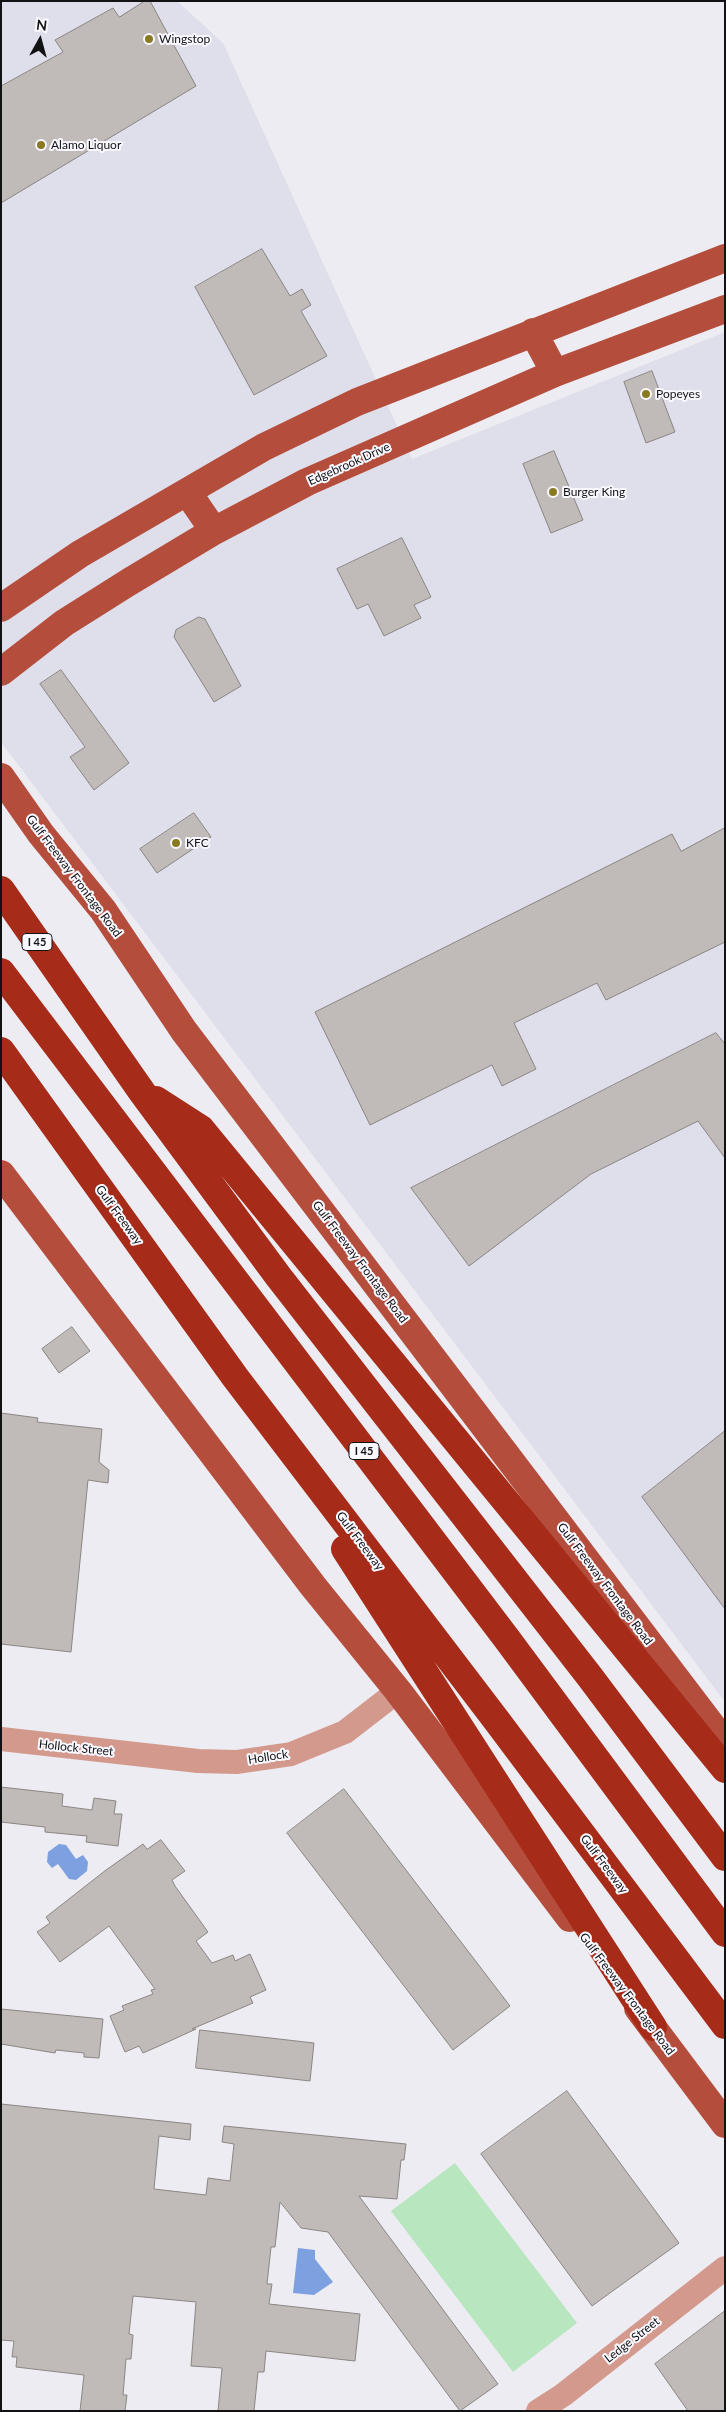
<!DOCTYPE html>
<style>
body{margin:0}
#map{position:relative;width:726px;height:2412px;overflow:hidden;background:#ececf2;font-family:Lato,sans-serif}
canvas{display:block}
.frame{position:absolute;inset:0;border:2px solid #121214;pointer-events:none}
.north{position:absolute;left:15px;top:15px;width:50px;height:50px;-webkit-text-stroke:4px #faf9ff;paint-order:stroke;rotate:7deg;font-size:14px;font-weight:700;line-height:20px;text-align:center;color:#121214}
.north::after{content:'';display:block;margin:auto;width:18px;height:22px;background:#121214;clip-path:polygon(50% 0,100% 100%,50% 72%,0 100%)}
</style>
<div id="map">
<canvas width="726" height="2412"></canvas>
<div class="frame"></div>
<div class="north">N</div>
</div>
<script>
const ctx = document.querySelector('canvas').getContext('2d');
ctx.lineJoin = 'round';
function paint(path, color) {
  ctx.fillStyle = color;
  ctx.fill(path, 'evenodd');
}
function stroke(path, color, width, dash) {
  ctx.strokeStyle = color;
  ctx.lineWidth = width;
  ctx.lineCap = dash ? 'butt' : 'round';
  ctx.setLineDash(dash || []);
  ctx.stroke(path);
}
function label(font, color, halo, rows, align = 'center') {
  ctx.font = font + ' Lato,sans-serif';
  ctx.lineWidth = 4;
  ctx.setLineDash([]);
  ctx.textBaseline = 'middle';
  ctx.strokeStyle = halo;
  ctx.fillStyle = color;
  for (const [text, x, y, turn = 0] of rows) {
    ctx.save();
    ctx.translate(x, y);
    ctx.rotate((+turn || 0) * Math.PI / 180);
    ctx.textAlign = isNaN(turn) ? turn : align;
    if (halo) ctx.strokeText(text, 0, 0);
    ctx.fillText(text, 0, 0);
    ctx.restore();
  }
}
paint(new Path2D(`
 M1,1h176l46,42 189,416 313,-127v1370l-724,-960z`), '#dfdfec');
paint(new Path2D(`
 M455,2163l122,160 -64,49 -122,-161z`), '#b8e6bf');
paint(new Path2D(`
 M59,1844l7,1 10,14 7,-4 5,7 -1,9 -11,9 -7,-1 -11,-15 -6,4 -5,-6 1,-10z
 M298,2248l17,2v9l18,23 -19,13 -21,-2z`), '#7da0e0');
const building = new Path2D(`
 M145,1h5l46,85 -195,117v-117l62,-34 -8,-12 58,-32 6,9z
 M262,249l28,47 12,-7 9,16 -10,6 26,45 -73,39 -59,-108z
 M652,371l23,61 -29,11 -22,-61z
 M554,451l29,69 -32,13 -28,-69z
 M402,538l29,59 -17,8 7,13 -37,18 -16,-32 -11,5 -20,-40z
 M199,617l6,2 36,67 -27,16 -40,-65 2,-7z
 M61,670l68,93 -35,27 -24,-33 15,-10 -45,-63z
 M194,813l17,24 -54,36 -17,-24z
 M725,828v114l-119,58 -9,-17 -83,40 22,46 -34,17 -10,-21 -122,60 -55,-113 357,-178 9,17z
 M716,1033l9,11v114l-27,-37 -107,53 -122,92 -58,-78z
 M72,1327l18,24 -31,22 -17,-24z
 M1,1413l37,5 -1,4 65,7 -3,33 10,8 -1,13 -20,-3 -17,172 -70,-8z
 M725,1431v178l-83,-112z
 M1,1787l62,7 -1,12 30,4 2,-12 22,3 -2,13h8l-4,32 -32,-4 1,-6 -42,-4v-5l-44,-5z
 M344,1789l166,217 -57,44 -166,-217z
 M161,1840l24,31 -13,9 3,6 33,46 -12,9 16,22 21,-8 2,6 15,-7 16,36 -16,7 3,6 -61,26h4l-37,17 -16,7 -4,-7 -14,6 -15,-36 14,-6 -2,-4 31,-12 -2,-4 4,-1 -46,-63 -49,36 -23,-30 13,-9 -4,-6 60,-47 37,-26 4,5z
 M1,2009l102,10 -4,39 -15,-1v-4l-28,-3 -1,3 -54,-9z
 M200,2030l114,13 -4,38 -114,-13z
 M567,2091l112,152 -87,63 -111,-152z
 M1,2104l190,20 -1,16 -31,-4 -5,53 52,6 2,-17 22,3 4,-37 -12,-2 2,-16 182,18 -2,16h-3l-4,39 -38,-3 139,188 -38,27 -132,-179 -27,-4 -21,-26 -5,45h-4l-4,37h5l-3,20 91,10 -5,47 -89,-10 -2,21h-6l-4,39h-36l4,-43 -31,-2 5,-64 -63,-6 -4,38 4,1 -2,24h-5l-3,36h4l-2,16h-45l4,-36 -68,-8 1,-10h-5l2,-16 -13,-1z
 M725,2311v100h-37l-33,-47z`);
paint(building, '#c0bab8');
stroke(building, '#8b8583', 1);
stroke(new Path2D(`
 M1,1739l197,22 38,1 55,-8 54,-22 53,-41
 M538,2411l25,-16 162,-127`), '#d3998d', 24);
stroke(new Path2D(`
 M533,332l22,41
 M188,493l26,38
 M1,608l79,-54 184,-107 93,-45 368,-144
 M1,672l63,-49 65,-41 85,-51 93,-49 248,-109 170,-64
 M1,777l40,57 62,76 81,121 541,712
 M1,1174l312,412 85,105 172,227
 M638,2008l87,116`), '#b44d3c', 28);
stroke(new Path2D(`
 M1,890l141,202 136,184 312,401 135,180
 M1,972l506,667 218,294
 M1,1051l234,326 262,344 228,304
 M156,1100l45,29 524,640
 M345,1549l308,478`), '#a62b18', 28);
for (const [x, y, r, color] of [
 [149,39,5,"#8a7a20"],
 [41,145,5,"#8a7a20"],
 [646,394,5,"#8a7a20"],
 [553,492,5,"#8a7a20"],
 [176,843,5,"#8a7a20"]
]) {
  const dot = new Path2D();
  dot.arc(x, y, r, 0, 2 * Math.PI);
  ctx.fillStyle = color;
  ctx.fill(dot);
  stroke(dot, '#faf9ff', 2);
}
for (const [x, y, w] of [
 [37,942,30],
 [364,1451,30]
]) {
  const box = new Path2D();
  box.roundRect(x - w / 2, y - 8.5, w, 17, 4);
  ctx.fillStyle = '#faf9ff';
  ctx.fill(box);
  stroke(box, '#121214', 1);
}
label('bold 11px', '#121214', null, [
 ["I 45",37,942],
 ["I 45",364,1451]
]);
label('12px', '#121214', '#faf9ff', [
 ["Wingstop",159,39],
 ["Alamo Liquor",51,145],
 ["Popeyes",656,394],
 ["Burger King",563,492],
 ["KFC",186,843]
], 'left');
label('12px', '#121214', '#faf9ff', [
 ["Edgebrook Drive",349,464,-24],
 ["Gulf Freeway Frontage Road",74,876,53],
 ["Gulf Freeway",119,1215,54],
 ["Gulf Freeway Frontage Road",360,1262,53],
 ["Gulf Freeway",360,1541,53],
 ["Gulf Freeway Frontage Road",605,1584,53],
 ["Hollock Street",76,1748,6],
 ["Hollock",268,1757,-9],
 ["Gulf Freeway",604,1864,53],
 ["Gulf Freeway Frontage Road",627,1994,53],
 ["Ledge Street",632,2340,-38]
]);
</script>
